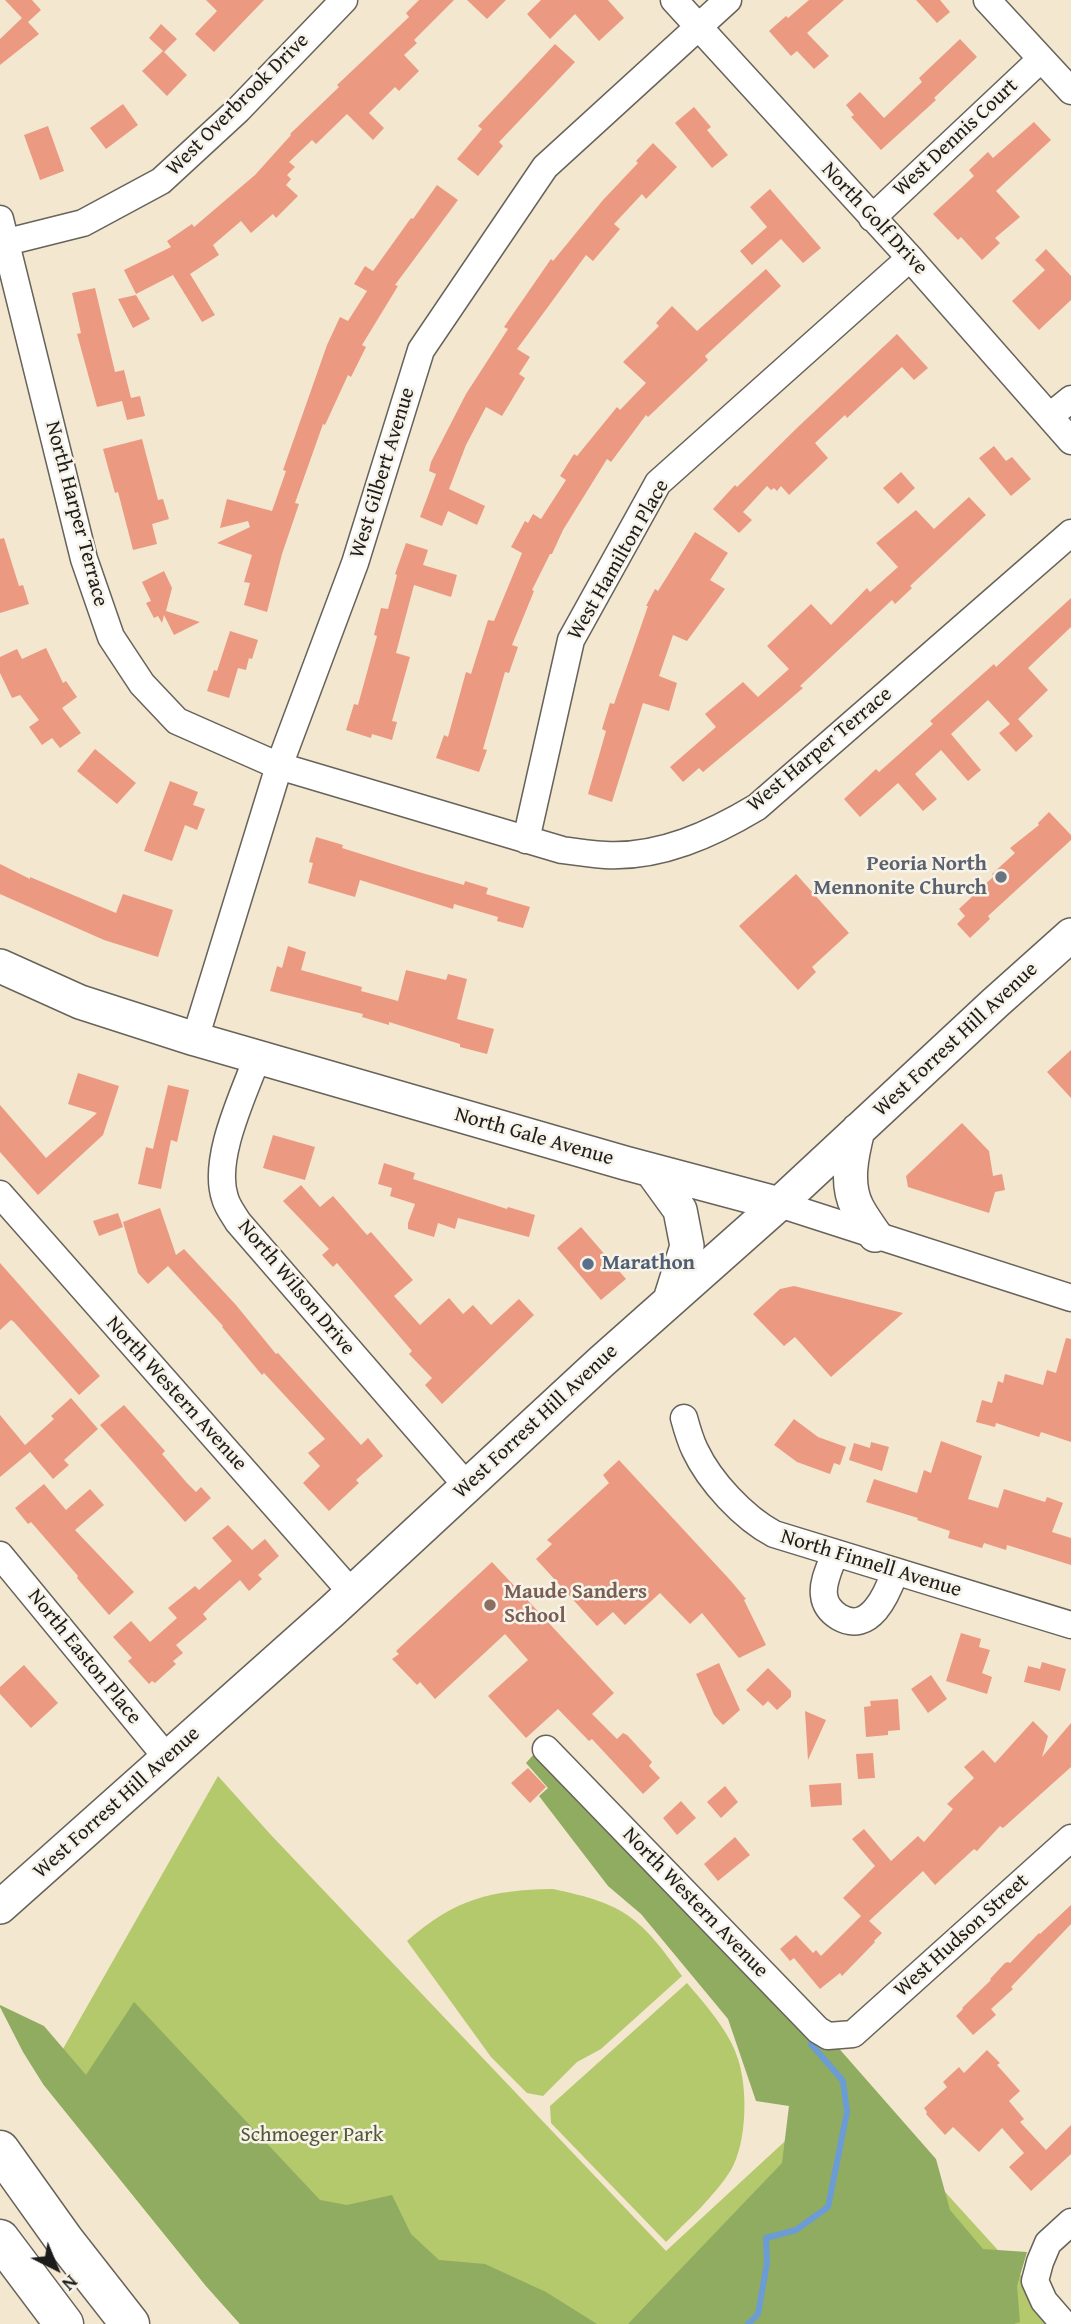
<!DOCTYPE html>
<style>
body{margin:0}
#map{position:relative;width:1071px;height:2324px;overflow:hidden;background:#f3e7d0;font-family:"Gentium Book Plus",serif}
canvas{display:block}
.north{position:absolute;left:21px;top:2233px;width:70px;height:70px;-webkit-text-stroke:5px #f7f3e8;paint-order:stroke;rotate:137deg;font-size:19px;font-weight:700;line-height:28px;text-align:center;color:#1c1c1c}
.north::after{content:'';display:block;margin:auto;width:24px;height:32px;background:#1c1c1c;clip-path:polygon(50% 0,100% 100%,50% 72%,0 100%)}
</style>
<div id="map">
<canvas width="1071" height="2324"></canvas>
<div class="north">N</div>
</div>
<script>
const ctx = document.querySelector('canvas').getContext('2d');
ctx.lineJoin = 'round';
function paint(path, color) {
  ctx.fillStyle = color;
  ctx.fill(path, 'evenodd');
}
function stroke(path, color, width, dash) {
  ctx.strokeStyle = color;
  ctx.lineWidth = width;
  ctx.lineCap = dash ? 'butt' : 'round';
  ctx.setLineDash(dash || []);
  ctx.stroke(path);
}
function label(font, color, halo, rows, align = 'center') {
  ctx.font = font + ' "Gentium Book Plus",serif';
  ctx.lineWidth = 5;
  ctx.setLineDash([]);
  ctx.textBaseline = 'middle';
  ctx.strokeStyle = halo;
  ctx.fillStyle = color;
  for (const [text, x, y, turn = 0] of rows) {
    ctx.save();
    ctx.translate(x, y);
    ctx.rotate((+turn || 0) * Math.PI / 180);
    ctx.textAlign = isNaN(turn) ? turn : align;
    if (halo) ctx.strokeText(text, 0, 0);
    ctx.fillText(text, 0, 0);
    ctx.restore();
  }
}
paint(new Path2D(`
 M218,1776l53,59 395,416 181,-167 218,240h-825l-34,-38 -163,-202z
 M553,1889c72,15 87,28 129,87l-81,73 -24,13 -34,34 -16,-3 -36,-36 -84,-116c48,-42 83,-51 146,-52z
 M687,1983c18,21 43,49 51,76 10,31 9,83 -7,111 -17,27 -43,50 -65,72l-115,-119 -1,-17z`), '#b4c86c');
paint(new Path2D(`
 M534,1754l294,282 108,123 14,51 33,39 44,3 -10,34 3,36 -6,2h-386l154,-161 7,-57 -33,-5 -28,-82 -87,-105 -33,-28 -69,-90 9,-8 -22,-25z
 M134,2002l186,198 27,5 45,-10 19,39 28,26 46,4 61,28 51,32h-357l-34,-38 -163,-202 -20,-32 -23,-45v-2l44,21 42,49z`), '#8fac60');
stroke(new Path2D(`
 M748,2324l10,-10 9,-51 -1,-25 30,-8 32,-23 19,-95 -4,-31 -32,-37`), '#6b9cd5', 6);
paint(new Path2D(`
 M5,0h27l9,10 -13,12 11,12 -39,31v-26l22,-21z
 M206,0h58l-50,52 -19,-18 22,-23z
 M419,0h35l-40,40 3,3 -13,12 15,16 -20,20 -4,-4 -26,26 15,15 -11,12 -26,-26 -31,30 -4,-4 -23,22 6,5 -8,8 4,4 -5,6 12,11 -22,22 -3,-4 -22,19 -10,-12 -28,24 6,10 -29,19 25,41 -13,7 -29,-47 -37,19 -12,-24 47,-23 -4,-6 25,-17 2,3 61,-52 36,-40 -1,-1 49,-47 -2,-2 72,-68 -3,-4z
 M467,0h39l-19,19z
 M541,0h67l16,18 -25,23 -24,-27 -25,25 -23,-25z
 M809,0h35l-37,33 22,23 -15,13 -17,-18 -6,5 -22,-25 17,-15 2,2z
 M916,0h24l10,12 -13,11z
 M161,24l16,15 -13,13 23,23 -20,21 -25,-25 21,-20 -14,-13z
 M960,39l17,18 -43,41 2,2 -55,50 -30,-33 3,-2 -8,-10 14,-13 24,26 38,-36 -3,-4z
 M555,44l20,18 -76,80 4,4 -25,30 -21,-17 25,-30 -4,-3z
 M123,104l15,21 -32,24 -16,-21z
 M694,107l17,20 -4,3 21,25 -16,13 -37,-45z
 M1034,122l17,18 -55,51 24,26 -25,21 5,5 -18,17 -21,-23 -3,3 -25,-26 41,-38 -5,-6 19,-18 5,6z
 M48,126l16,45 -24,9 -16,-45z
 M653,143l24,24 -31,32 -4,-5 -28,30 6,5 -27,32 -7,-6 -69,94 13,8 -11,17 6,4 -23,38 -16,-9 -20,38 -17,44 36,17 -8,19 -29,-14 -6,15 -22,-9 16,-43 -7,-3 2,-9 35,-68 42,-65 -4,-2 47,-68 2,2 50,-61 35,-37 -2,-2z
 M437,185l21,15 -63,85 3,1 -36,59 4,2 -15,30 -3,-2 -23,50 -2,-1 -28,79 4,1 -17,50 -15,58 -23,-7 6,-22 -6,-1 8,-27 -35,-12 33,-16 -2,-6 -28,7 7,-29 45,12 14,-40 -3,-1 44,-125 13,-28 8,4 19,-30 -13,-7 11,-18 8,5 38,-53 2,1z
 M770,189l51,59 -18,15 -22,-24 -29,26 -12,-14 27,-24 -17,-20z
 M1046,249l25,27v24l-32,30 -27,-29 33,-31 -10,-10z
 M766,269l15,17 -76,70 3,4 -60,57 -2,-2 -35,47 -4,-3 -44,71 -11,24h-2l-18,36 2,1 -22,54 6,2 -9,26 -4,-1 -22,77 4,1 -8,22 -43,-14 8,-23 4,2 18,-65 5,2 17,-54 6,1 28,-68 -11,-6 14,-26 3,2 5,-9 8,5 25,-39 -6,-4 14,-22 3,2 40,-49 3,3 26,-27 -23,-21 36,-36 -3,-3 16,-17 25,25z
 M95,288l20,84 9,-2 7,28 9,-2 5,20 -18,4 -5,-19 -25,6 -20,-73 4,-1 -9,-40z
 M136,295l14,24 -17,9 -15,-29z
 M897,334l31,34 -14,12 -12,-13 -55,51 -2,-3 -30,28 13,15 -39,37 -8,-9 -4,5 -3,-3 -3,2 -4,-4 -24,26 9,8 -13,13 -26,-24 22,-24 2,2 62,-61z
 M142,439l16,61 5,-1 6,20 -17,5 5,20 -24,6 -15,-58 -3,1 -12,-44z
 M994,446l12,15 6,-4 19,22 -20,17 -32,-38z
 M901,472l14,16 -17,16 -15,-16z
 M969,497l17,18 -76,71 2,2 -17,16 -3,-4 -92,86 3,2 -22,19 -78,65 -4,-4 -16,14 -13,-15 46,-40 -11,-13 38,-32 15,15 31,-28 -22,-23 44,-42 20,21 36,-37 3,4 28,-25 -22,-24 40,-33 18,19z
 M695,532l33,21 -18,27 15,9 -38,52 -14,-6 -14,41 18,7 -8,28 -26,-8 -31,99 -24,-8 18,-63 -4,-2 8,-26 4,1 34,-98h-2l9,-17 3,2z
 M4,538l15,48 4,-1 6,19 -29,9v-74z
 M406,543l22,7 -5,15 34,10 -6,22 -37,-12 -18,68 14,4 -18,64 5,1 -5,18 -20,-6 -1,4 -25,-8 8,-26 4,1 19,-69 -3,-1 7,-27 7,1 9,-34 -2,-1z
 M164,571l8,17 -6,23 34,11 -26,13 -10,-20 -2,8 -4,-7 -4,2 -8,-15 5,-2 -9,-19z
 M1071,598v29l-43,41 20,22 -30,29 15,17 -17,16 -17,-19 11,-9 -22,-24 -37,34 30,36 -13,11 -27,-31 -26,24 22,25 -14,12 -25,-28 -38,34 -16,-18 32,-30 3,3 54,-48 -3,-3 64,-57 2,3z
 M230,631l28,9 -6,19 -3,-1 -3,12 -8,-2 -9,30 -22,-7 7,-21 3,1z
 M46,648l17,35 3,-2 11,16 -15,11 19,25 -21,15 -8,-10 -10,7 -13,-18 10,-7 -19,-25 -8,3 -12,-25v-16l17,-8 5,10z
 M95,749l41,34 -19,21 -40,-33z
 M170,781l28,11 -5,13 12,4 -8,21 -12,-5 -13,36 -28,-10z
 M1049,812l22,23v5l-83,76 2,3 -20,19 -13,-14 8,-8 -6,-7 35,-33 -2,-2 23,-21 -5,-5 29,-23 -1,-2z
 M316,837l27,8 -1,3 73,23 49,14 1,-4 23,7 -2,6 44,13 -7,21 -26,-7 1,-4 -44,-13 -1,5 -93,-29 -5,17 -47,-14 5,-20 -4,-1z
 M0,864l30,15v-2l86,36 7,-19 50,16 -15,47 -54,-17 -104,-46z
 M796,874l53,59 -37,34 4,5 -18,18 -59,-64z
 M288,946l18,6 -5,18 61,17 -1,4 37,10 8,-31 40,10 2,-6 19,5 -10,40 37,10 -7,25 -27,-7v-3l-71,-22v3l-27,-8 1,-3 -93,-23 7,-25 5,2z
 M1071,1050v48l-24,-26z
 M78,1073l41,13 -16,49 -65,60 -38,-43v-47l46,53 51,-45 -29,-9z
 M168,1085l21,5 -12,52 -6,-2 -10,49 -23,-5 8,-37 7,2z
 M962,1123l27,28 4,25 9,-2 3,16 -10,2 -6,21 -81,-26 -2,-11z
 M273,1135l42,12 -10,33 -42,-12z
 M384,1163l31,10 -2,6 94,30 1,-2 27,8 -6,22 -71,-19 -3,11 -17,-6 -4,14 -26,-8v-6l7,-19 -25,-8 2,-8 -14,-4z
 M301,1185l19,22 13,-11 34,39 4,-3 42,48 -19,16 26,29 29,-27 14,16 10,-9 18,20 28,-26 15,16 -92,89 -17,-19 7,-7 -23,-24 3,-3 -75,-88 -4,4 -11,-12 7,-6 -46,-48z
 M160,1208l16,47 8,-6 52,56 40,49 2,-1 83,92 7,-7 15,18 -27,24 3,3 -30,28 -26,-28 17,-17 -12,-13 17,-14 -61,-66 -2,2 -40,-48 1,-1 -55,-60 -20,18 -10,-11 -15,-51z
 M118,1213l5,14 -24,9 -6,-15z
 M581,1227l45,52 -25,21 -44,-52z
 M0,1263l100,113 -21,19 -65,-73 -3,-2 -11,10z
 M794,1286l109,27 -72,64 -36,-40 -11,9 -31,-32 27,-25z
 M1066,1338l5,1v103l-30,-10 -2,5 -43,-14 -1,4 -19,-5 6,-22 10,3 6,-22 5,2 2,-9 38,11 4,-15 9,3z
 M71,1398l27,31 -34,31 5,5 -16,14 -23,-27 -30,25v-62l25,30 29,-26 -3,-3z
 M124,1405l41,46 -3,3 25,29 9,9 5,-5 10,11 -26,24 -85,-97z
 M794,1419l24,18 28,10 -6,18 -6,-2 -4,11 -33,-12 -23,-17z
 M941,1441l41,15 -14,43 30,9 6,-19 41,13 2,-5 16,6 -11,29 19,6v27l-64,-20 -1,5 -22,-7 -2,5 -34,-10 2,-7 -33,-11 1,-2 -52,-16 8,-23 43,14 7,-23 7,3z
 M871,1442l18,5 -7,24 -33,-11 5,-17 16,5z
 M619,1460l112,121 15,18 -2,1 22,45 -27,13 -37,-45 -12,11 -30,-31 -35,32 -12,-13 -16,14 -61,-67 16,-15 -5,-4 62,-57 -6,-8z
 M44,1484l22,26 24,-21 14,16 -29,25 59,62 -25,23 -32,-37 1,-2 -47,-54 -3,2 -13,-16z
 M228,1525l24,25 13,-11 14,17 -21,19 4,4 -13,12 -9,-11 -28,25 -9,9 4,5 -31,26 7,8 -10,8 3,3 -21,19 -3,-2 -3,3 -21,-23 4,-3 -19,-21 18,-16 19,21 27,-24 -9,-10 27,-22 4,4 33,-29 -20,-23z
 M492,1562l122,131 -22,21 25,25 6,-6 4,2 25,27 -3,4 11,12 -17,16 -51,-55 -3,2 -31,-32 -32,29 -38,-42 40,-36 -23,-26 -70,65 -15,-17 -3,3 -25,-26 7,-5 -3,-3z
 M961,1633l20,6 -2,8 11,3 -8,23 10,4 -5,17 -41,-13z
 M1042,1662l24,7 -6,22 -36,-9 4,-16 12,3z
 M719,1663l21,47 -17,15 -9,-10 -18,-41z
 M24,1665l34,38 -27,25 -31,-34v-7z
 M768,1668l23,23v6l-14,13 -9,-9 -5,5 -17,-16z
 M931,1675l16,24 -19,14 -17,-24z
 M898,1699l2,31 -12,1v4l-22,2 -2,-30 7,-1 -1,-5z
 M805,1711l21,9 -18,40z
 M1033,1721l15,15 -6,21 29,-34v44l-68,61 -3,-2 -23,25 -3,-2 -39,36 -12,-14 -54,50 13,12 -8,8 1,1 -33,34 -2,-3 -20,16 -26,-31 -4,3 -10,-12 16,-14 17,18 3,-3 5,6 40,-40 -18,-18 32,-32 -23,-27 12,-10 27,32 27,-25 6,6 29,-33 -6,-5 27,-26 -10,-11 19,-17 12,13z
 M873,1753l2,25 -17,1 -2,-25z
 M528,1768l18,19 -16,16 -19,-20z
 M841,1783l1,22 -31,2 -2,-22z
 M725,1786l13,16 -17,16 -14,-16z
 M681,1801l15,17 -19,17 -14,-17z
 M735,1837l15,18 -32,26 -14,-17z
 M1071,1905v19l-60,63 2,2 -22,20 5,6 -23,20 -17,-19 7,-7 -1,-1 29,-28 -1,-1 15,-16 3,-1 2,1 29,-30 1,1z
 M987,2050l13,13 -3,2 23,26 -11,10 15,18 -4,3 26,28 25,-25v29l-40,37 -22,-24 15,-14 -22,-25 -23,24 -26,-25 -8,8 -19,-21 1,-2 -3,-4 23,-21 -4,-5 16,-15 5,6z`), '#ec9981');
const minor = new Path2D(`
 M674,0l236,258 161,183
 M987,0l84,91
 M872,218l169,-159
 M0,219l84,340 27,78 31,47 35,37 102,45 283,84c14,2 28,4 43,5 55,3 107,-21 152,-48l314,-274
 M7,242l76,-19 78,-42 77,-71 106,-110
 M1050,416l21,-17
 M526,840l45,-200 87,-157 252,-225
 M195,1039l84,-273 76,-203 66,-213 124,-183 183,-167
 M257,1058c-14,38 -45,101 -32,140 2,8 8,16 13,24l229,264
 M0,1194l352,399
 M779,1204l292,94
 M684,1418c3,11 6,22 11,32 15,32 49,68 79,84l297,91
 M835,1553c-4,12 -13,29 -11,42 1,10 7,17 15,22 31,18 48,-23 56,-45
 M0,1555l168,204
 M546,1749l272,281 10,6 25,-2 218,-196
 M1064,2324l-20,-23 -9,-20 5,-19 8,-19 23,-21`);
const major = new Path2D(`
 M0,966l80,36 115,37 430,124 154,41
 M858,1130c-6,24 -13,53 -1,77 5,10 12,19 18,28
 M651,1170l29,40 7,36 -17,54
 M0,1907l331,-295 270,-250 178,-158 216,-201 76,-68`);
const highway = new Path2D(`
 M0,2150l65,91 65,83
 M0,2239l64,85`);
stroke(minor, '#67635b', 29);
stroke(major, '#67635b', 36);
stroke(highway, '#67635b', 41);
stroke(minor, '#fff', 26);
stroke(major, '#fff', 33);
stroke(highway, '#fff', 38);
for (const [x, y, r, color] of [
 [1001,877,7,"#6b7280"],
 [588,1264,7,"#5c6f8a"],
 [490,1605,7,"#8d6e63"]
]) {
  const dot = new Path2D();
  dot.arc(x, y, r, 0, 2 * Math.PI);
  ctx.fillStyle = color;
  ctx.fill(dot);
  stroke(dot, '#f7f3e8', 2.5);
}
label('21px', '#1c1c1c', '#f7f3e8', [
 ["West Overbrook Drive",238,105,-45],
 ["West Dennis Court",956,138,-43],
 ["North Golf Drive",874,219,47],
 ["West Gilbert Avenue",383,473,-73],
 ["North Harper Terrace",76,514,75],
 ["West Hamilton Place",619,560,-60],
 ["West Harper Terrace",820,750,-40],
 ["West Forrest Hill Avenue",956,1040,-43],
 ["North Gale Avenue",534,1137,16],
 ["North Wilson Drive",296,1288,50],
 ["North Western Avenue",176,1394,48],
 ["West Forrest Hill Avenue",536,1422,-43],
 ["North Finnell Avenue",871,1564,17],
 ["North Easton Place",84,1657,51],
 ["West Forrest Hill Avenue",117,1803,-42],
 ["North Western Avenue",695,1903,46],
 ["West Hudson Street",962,1936,-42]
]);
label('bold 21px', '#5b616d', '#f7f3e8', [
 ["Peoria North",987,865],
 ["Mennonite Church",987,889]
], 'right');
label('bold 21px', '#4e5e75', '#f7f3e8', [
 ["Marathon",602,1264]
], 'left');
label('bold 21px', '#785e54', '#f7f3e8', [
 ["Maude Sanders",504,1593],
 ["School",504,1617]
], 'left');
label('21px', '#515838', '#f7f3e8', [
 ["Schmoeger Park",312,2136]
]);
</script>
